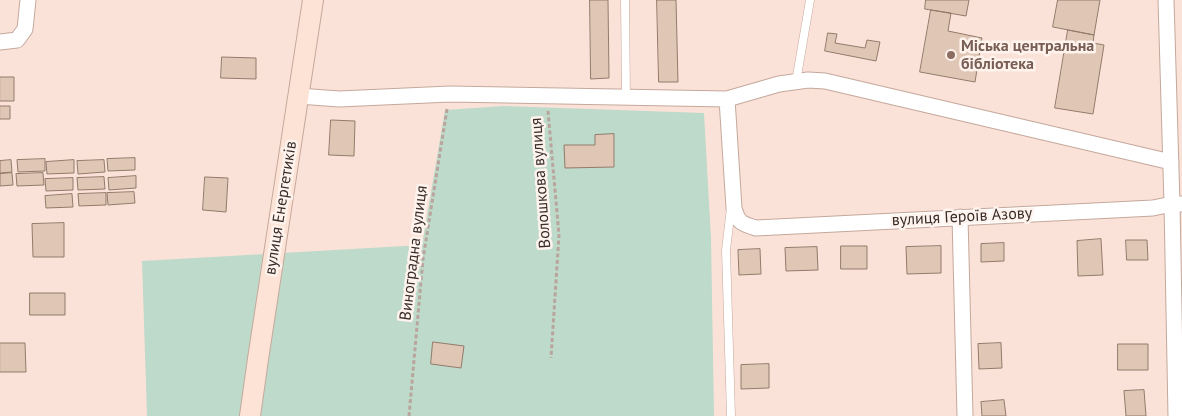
<!DOCTYPE html>
<meta charset="utf-8">
<style>
body{margin:0}
canvas{display:block;background:#fbe2d8}
</style>
<canvas width="1182" height="416"></canvas>
<script>
const ctx = document.querySelector('canvas').getContext('2d');
ctx.lineJoin = 'round';
function paint(path, color) {
  ctx.fillStyle = color;
  ctx.fill(path, 'evenodd');
}
function stroke(path, color, width, dash) {
  ctx.strokeStyle = color;
  ctx.lineWidth = width;
  ctx.lineCap = dash ? 'butt' : 'round';
  ctx.setLineDash(dash || []);
  ctx.stroke(path);
}
function label(font, color, halo, rows, align = 'center') {
  ctx.font = font + ' "PT Sans",sans-serif';
  ctx.lineWidth = 5;
  ctx.setLineDash([]);
  ctx.textBaseline = 'middle';
  ctx.strokeStyle = halo;
  ctx.fillStyle = color;
  for (const [text, x, y, turn = 0] of rows) {
    ctx.save();
    ctx.translate(x, y);
    ctx.rotate((+turn || 0) * Math.PI / 180);
    ctx.textAlign = isNaN(turn) ? turn : align;
    if (halo) ctx.strokeText(text, 0, 0);
    ctx.fillText(text, 0, 0);
    ctx.restore();
  }
}
paint(new Path2D(`
 M504,106l200,7 7,125 3,178h-567l-5,-155 280,-16 23,-135z`), '#bedaca');
const building = new Path2D(`
 M590,0h18l1,78 -18,1z
 M657,0h19l2,82h-19z
 M926,0h43l-3,16 -41,-7z
 M1058,0h42l-6,35 -41,-8z
 M931,10l20,3 -3,18 34,7 -7,44 -55,-10z
 M1068,30l26,5 -1,8 11,2 -11,69 -38,-6z
 M828,33l9,1 -2,9 30,5 2,-8 13,2 -4,19 -51,-10z
 M222,57l34,1v21l-35,-1z
 M0,77h14v24h-14z
 M0,106h10v13h-10z
 M331,120l24,1 -1,35 -25,-1z
 M614,134v33l-49,1 -1,-23h31v-10z
 M135,158v12l-27,1 -1,-12z
 M45,159v12l-27,1 -1,-12z
 M11,160l1,12 -12,1v-12z
 M74,160v13l-27,1 -1,-12z
 M104,160l1,12 -27,2 -1,-13z
 M12,173l1,12 -13,1v-12z
 M43,173l1,12 -27,1 -1,-12z
 M136,176v12l-27,2 -1,-12z
 M104,177l1,12 -27,1 -1,-12z
 M205,177l23,1 -2,34 -23,-2z
 M73,178v12l-27,1 -1,-12z
 M134,192l1,11 -27,2 -1,-12z
 M106,193v12l-27,1 -1,-12z
 M72,194l1,13 -27,1 -1,-12z
 M64,223v34h-31l-1,-33z
 M1101,239l2,36 -25,1 -1,-35z
 M1126,240h21l1,20h-21z
 M1004,243v18l-23,1v-18z
 M841,246h26v23h-26z
 M941,246v27l-34,1 -1,-27z
 M817,247l1,23 -32,1 -1,-23z
 M760,249l1,25 -22,1 -1,-25z
 M30,293h35v22h-35z
 M433,342l31,4 -3,22 -30,-4z
 M0,343h25l1,29h-26z
 M1001,343l1,25 -23,1 -1,-25z
 M1118,344h30v26h-30z
 M769,364v24l-28,1v-24z
 M1144,390l2,26h-20l-2,-25z
 M1004,400l2,16h-24l-1,-14z`);
paint(building, '#e0c6b5');
stroke(building, '#927b6b', 1);
const lane = new Path2D(`
 M625,0l1,97
 M796,82l14,-82
 M731,208l-5,42 5,166`);
const street = new Path2D(`
 M1166,0l6,204 4,212
 M0,42l17,-2 8,-11 3,-29
 M299,96l40,3 111,-5 277,5 52,-15 29,-4 17,1 346,81
 M727,99l7,109c4,15 8,16 22,20l397,-20 19,-4h10
 M960,217l5,199`);
const secondary = new Path2D(`
 M250,416l8,-57 55,-359`);
stroke(lane, '#c4a89b', 9);
stroke(street, '#c4a89b', 17);
stroke(secondary, '#c4a89b', 22);
stroke(new Path2D(`
 M548,111l11,124 -8,123
 M409,416l14,-157 24,-150`), '#b9a59d', 3, [4, 2.5]);
stroke(lane, '#fff', 8);
stroke(street, '#fff', 15);
stroke(secondary, '#fde3d5', 20);
for (const [x, y, r, color] of [
 [951,55,5,"#8d6e63"]
]) {
  const dot = new Path2D();
  dot.arc(x, y, r, 0, 2 * Math.PI);
  ctx.fillStyle = color;
  ctx.fill(dot);
  stroke(dot, '#fff3ed', 2);
}
label('bold 16px', '#785e54', '#fff3ed', [
 ["Міська центральна",961,46],
 ["бібліотека",961,64]
], 'left');
label('16px', '#382d28', '#fff3ed', [
 ["Волошкова вулиця",541,183,-94],
 ["вулиця Енергетиків",281,208,-81],
 ["вулиця Героїв Азову",962,217,-3],
 ["Виноградна вулиця",414,253,-83]
]);
</script>
